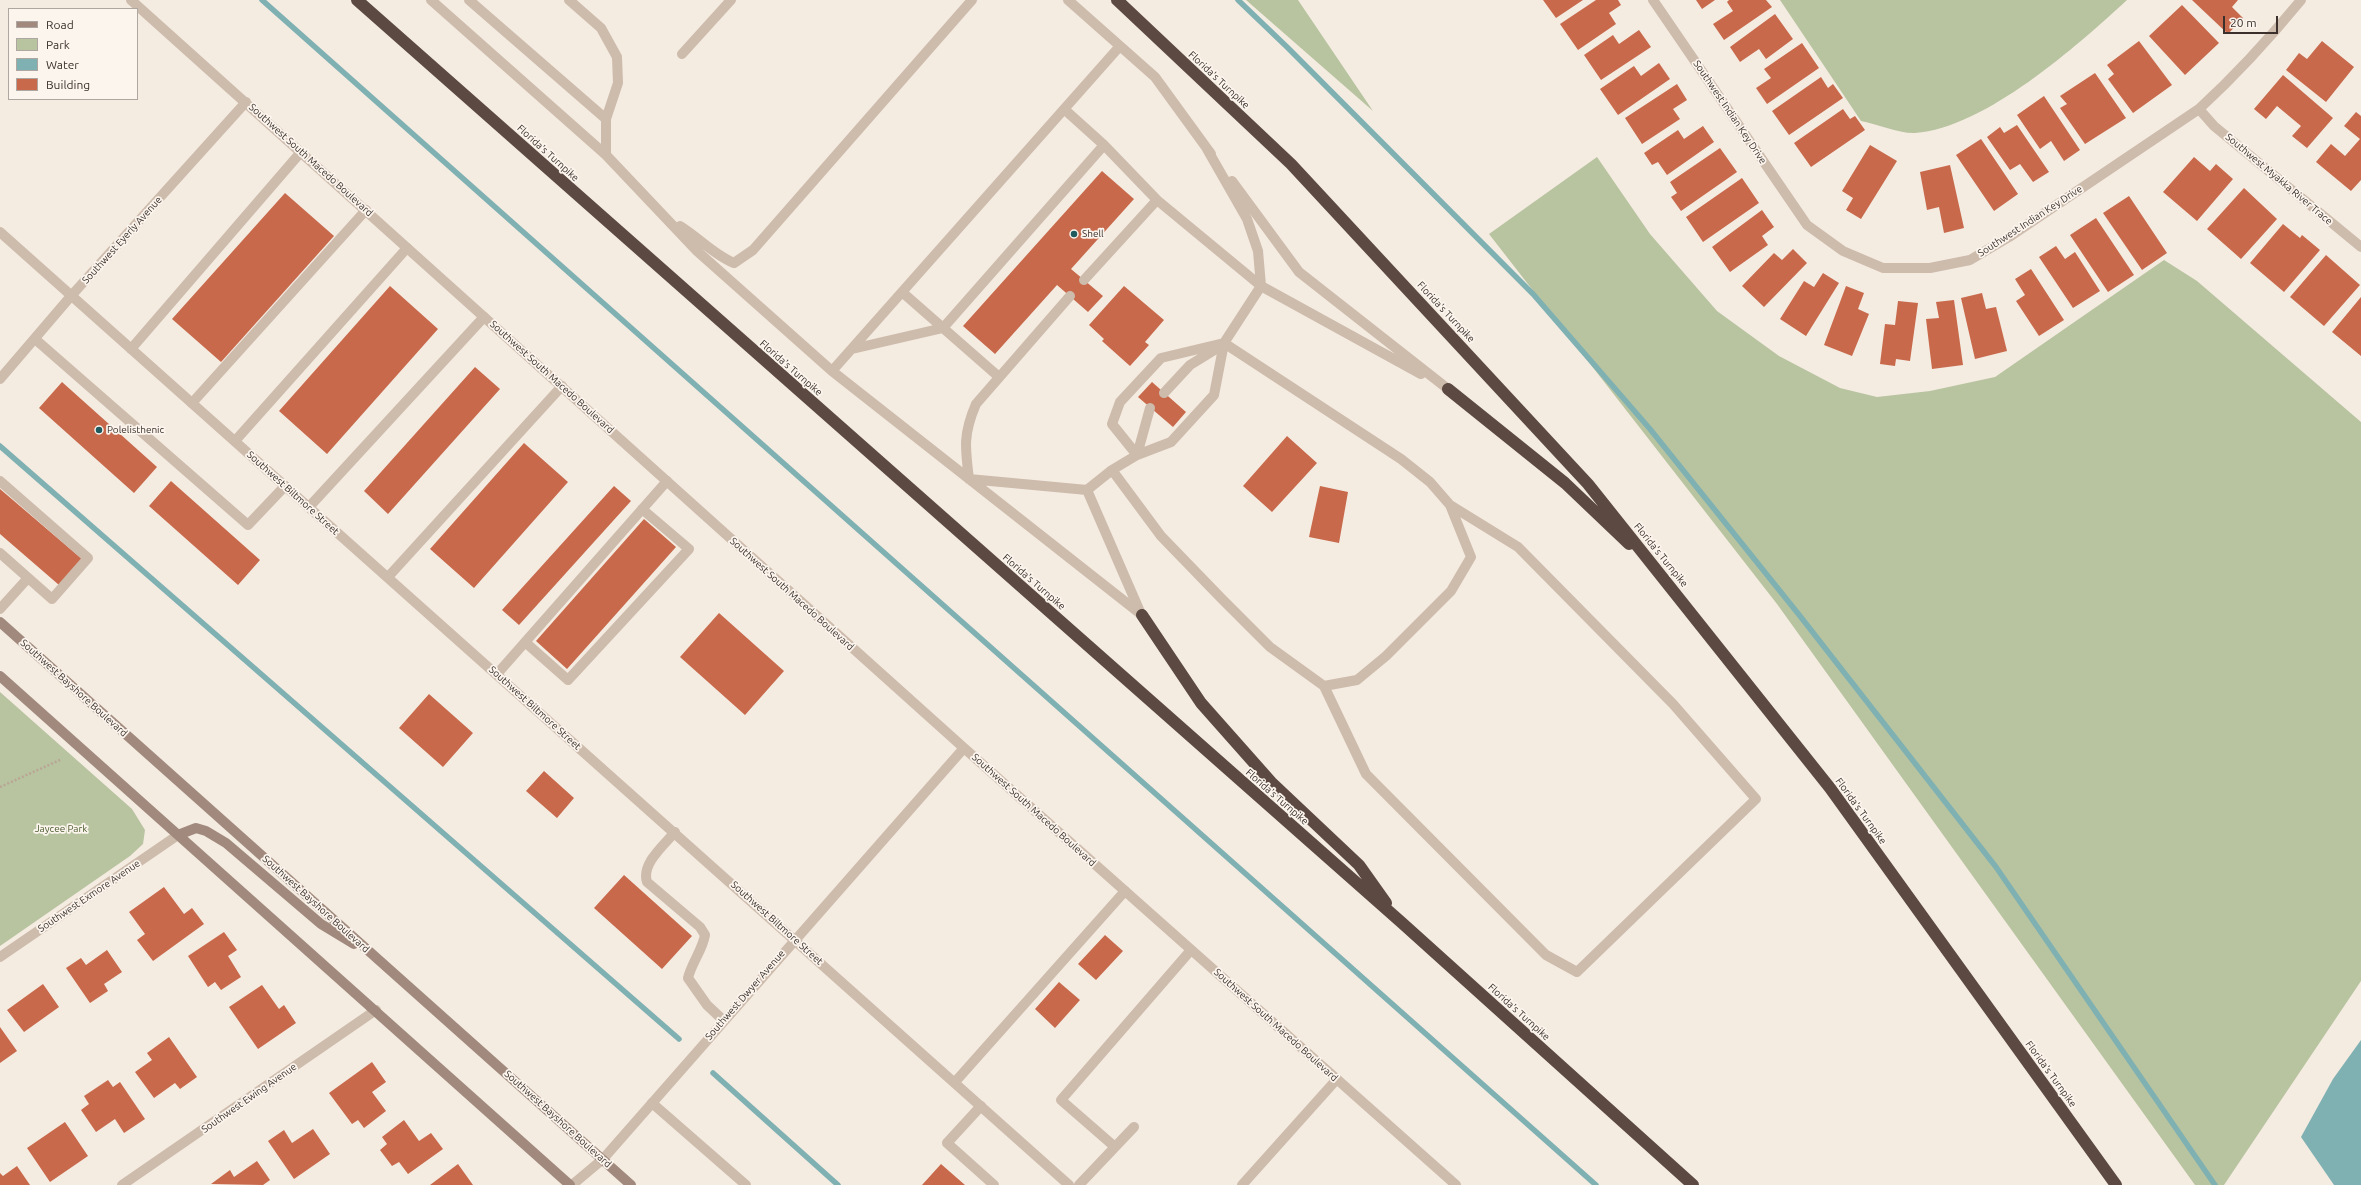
<!DOCTYPE html>
<style>
body{margin:0}
#map{position:relative;width:2361px;height:1185px;overflow:hidden;background:#f4ebe1;font-family:Ubuntu,sans-serif}
canvas{display:block}
.legend{position:absolute;left:8px;top:8px;width:130px;height:92px;box-sizing:border-box;background:#fbf5ee;border:1px solid #aea6a0;margin:0;padding:5px 7px;list-style:none;font-size:12px;color:#3b302b}
.legend li{display:flex;align-items:center;gap:8px;height:20px}
.legend b{width:20px;border:1px solid #aea6a0}
.scale{position:absolute;left:2223px;top:16px;width:55px;height:18px;box-sizing:border-box;border:2px solid #3b302b;border-top:0;padding-left:5px;font-size:12px;line-height:14px;white-space:nowrap;color:#3b302b;-webkit-text-stroke:3px #fbf5ee;paint-order:stroke}
</style>
<div id="map">
<canvas width="2361" height="1185"></canvas>
<ul class="legend">
<li><b style="height:5px;background:#a18a7d"></b>Road</li>
<li><b style="height:11px;background:#b8c4a0"></b>Park</li>
<li><b style="height:11px;background:#7fb0b2"></b>Water</li>
<li><b style="height:11px;background:#c8694b"></b>Building</li>
</ul>
<div class="scale">20 m</div>
</div>
<script>
const ctx = document.querySelector('canvas').getContext('2d');
ctx.lineJoin = 'round';
function paint(path, color) {
  ctx.fillStyle = color;
  ctx.fill(path, 'evenodd');
}
function stroke(path, color, width, dash) {
  ctx.strokeStyle = color;
  ctx.lineWidth = width;
  ctx.lineCap = dash ? 'butt' : 'round';
  ctx.setLineDash(dash || []);
  ctx.stroke(path);
}
function label(font, color, halo, rows, align = 'center') {
  ctx.font = font + ' Ubuntu,sans-serif';
  ctx.lineWidth = 3.5;
  ctx.setLineDash([]);
  ctx.textBaseline = 'middle';
  ctx.strokeStyle = halo;
  ctx.fillStyle = color;
  for (const [text, x, y, turn = 0] of rows) {
    ctx.save();
    ctx.translate(x, y);
    ctx.rotate((+turn || 0) * Math.PI / 180);
    ctx.textAlign = isNaN(turn) ? turn : align;
    if (halo) ctx.strokeText(text, 0, 0);
    ctx.fillText(text, 0, 0);
    ctx.restore();
  }
}
paint(new Path2D(`
 M1246,0h52l75,111z
 M1780,0h347c-50,46 -142,128 -212,133 -14,1 -39,-9 -54,-12z
 M1597,157l53,77 67,77 62,45 61,32 37,9 53,-6 65,-14 169,-117 33,21 164,141v559l-137,204h-29l-418,-581 -288,-370z
 M0,692l132,117 13,21 -2,14 -13,12 -130,90z`), '#b8c4a0');
paint(new Path2D(`
 M2361,1040v145h-27l-33,-48 32,-58z`), '#7fb0b2');
stroke(new Path2D(`
 M262,0l1334,1185
 M1238,0l49,47 246,247 117,135 150,187 196,251 219,318
 M0,446l679,593
 M713,1073l125,112`), '#7fb0b2', 5.5);
paint(new Path2D(`
 M1543,0h40l-27,18z
 M1596,0h22l3,5 -12,8 7,11 -38,26 -18,-26z
 M1696,0h19l-13,9z
 M1729,0h37l6,7 -48,33 -11,-16 20,-13 -6,-9z
 M2192,0h46l-6,7 11,11 -15,16z
 M2182,5l37,38 -34,32 -36,-39z
 M1775,14l18,25 -27,20 -7,-10 -19,13 -10,-15z
 M1639,30l12,17 -50,33 -17,-25 29,-20 6,9z
 M2139,41l33,44 -39,28 -25,-34 6,-5 -7,-9z
 M2322,41l32,26 -28,35 -40,-32 13,-17 8,6z
 M1802,43l17,25 -52,36 -11,-16 15,-10 -7,-9z
 M1659,63l11,16 -52,36 -18,-26 34,-23 7,10z
 M2095,73l31,45 -41,26 -25,-36 7,-4 -7,-8z
 M2283,75l50,43 -26,30 -15,-12 9,-10 -24,-20 -11,13 -12,-10z
 M1821,77l7,11 5,-4 10,14 -54,37 -17,-24z
 M1677,84l10,16 -14,9 7,10 -38,25 -17,-26z
 M2044,96l36,54 -16,11 -13,-20 -11,8 -23,-34z
 M1843,109l7,10 5,-3 10,14 -54,37 -17,-24z
 M2356,112l5,4v64l-10,11 -35,-29 15,-18 14,12 15,-17 -16,-13z
 M2017,125l32,47 -16,10 -13,-18 -10,6 -23,-33 13,-10 4,6z
 M1703,126l11,16 -47,33 -9,-13 -6,3 -8,-12 34,-23 6,9z
 M1981,139l37,55 -24,17 -38,-56z
 M1870,145l27,16 -36,58 -15,-9 7,-12 -11,-7z
 M1720,148l17,24 -56,39 -10,-14 6,-4 -7,-11z
 M2194,157l16,14 6,-7 17,15 -36,42 -34,-29z
 M1950,165l14,63 -20,5 -5,-26 -12,3 -7,-38z
 M1102,171l32,28 -63,70 32,27 -15,16 -31,-27 -62,69 -32,-28z
 M1742,178l17,25 -56,39 -17,-25z
 M2244,188l33,31 -36,40 -34,-30z
 M285,193l49,43 -113,126 -49,-43z
 M2129,196l38,57 -25,17 -39,-57z
 M1762,210l12,17 -12,9 6,9 -38,27 -18,-25z
 M2096,218l38,57 -26,17 -38,-57z
 M2283,224l17,14 2,-3 18,15 -36,42 -34,-29z
 M2056,246l9,13 10,-7 25,39 -27,17 -34,-51z
 M1793,249l14,14 -43,44 -22,-21 32,-33 8,7z
 M2326,255l34,30 -36,41 -34,-29z
 M2031,269l33,51 -25,16 -23,-35 9,-6 -10,-16z
 M1823,273l16,10 -33,53 -26,-17 24,-38 10,6z
 M390,286l48,43 -111,125 -48,-43z
 M1124,286l40,34 -19,22 4,3 -19,21 -28,-25 2,-2 -15,-14z
 M1846,286l18,7 -6,16 11,5 -17,42 -28,-11z
 M1982,293l4,16 10,-2 11,44 -32,8 -14,-61z
 M2361,297v59l-29,-24z
 M1954,300l9,65 -31,4 -6,-50 13,-1 -3,-16z
 M1898,301l20,2 -8,58 -14,-2 -1,7 -15,-2 5,-40 10,1z
 M475,367l25,22 -112,125 -24,-23z
 M62,382l95,85 -23,26 -95,-85z
 M1152,382l34,30 -13,15 -35,-30z
 M1287,436l30,27 -45,49 -29,-26z
 M524,443l44,39 -94,106 -44,-39z
 M171,481l89,79 -22,25 -89,-79z
 M614,486l17,15 -112,124 -17,-15z
 M1320,486l28,6 -9,51 -30,-6z
 M0,489l82,70 -23,26 -59,-51z
 M644,519l32,28 -109,122 -31,-28z
 M719,613l65,58 -39,44 -65,-58z
 M429,694l44,39 -30,34 -44,-39z
 M544,771l30,27 -17,20 -31,-27z
 M624,875l68,61 -30,33 -68,-61z
 M164,887l20,27 8,-6 12,16 -51,37 -16,-21 8,-6 -16,-22z
 M224,932l13,18 -9,6 13,21 -20,13 -6,-8 -7,5 -20,-31z
 M1105,935l18,16 -27,29 -18,-16z
 M107,950l15,22 -18,12 4,7 -18,12 -24,-35 15,-10 5,7z
 M1059,982l21,18 -25,28 -20,-19z
 M43,984l16,23 -35,25 -17,-22z
 M262,985l17,24 5,-4 12,18 -38,26 -29,-42z
 M0,1027l17,24 -17,12z
 M169,1037l28,40 -17,12 -5,-6 -21,15 -19,-26 17,-12 -5,-7z
 M372,1062l14,20 -14,10 14,19 -22,17 -6,-8 -6,4 -23,-31z
 M108,1080l5,7 7,-5 25,37 -21,14 -9,-14 -19,13 -15,-22 8,-6 -5,-8z
 M404,1120l15,21 12,-8 12,16 -35,25 -9,-12 -7,4 -12,-16 7,-6 -5,-7z
 M65,1122l23,34 -38,26 -23,-34z
 M313,1129l17,25 -36,25 -26,-38 16,-11 8,13z
 M257,1161l13,19 -7,5 -52,-1 19,-14 4,7z
 M458,1164l15,21h-43z
 M941,1164l24,21h-43z
 M17,1166l13,19h-30v-12l3,3z`), '#c8694b');
stroke(new Path2D(`
 M0,787l62,-28`), '#b9a596', 2.5, [2, 2]);
stroke(new Path2D(`
 M431,0l175,155 91,96 135,120 310,244
 M469,0l137,119
 M569,0l32,28 16,29 1,26 -12,36v36
 M1068,0l87,77 56,77
 M682,54l49,-54
 M1064,109l40,36 53,55 104,86 160,88
 M1232,181l67,91 149,117
 M680,226c18,11 34,29 54,37l19,-13 219,-250
 M1084,280l73,-80
 M902,292l97,85
 M1070,296l-94,108c-13,30 -11,44 -7,75l118,11 25,-20 25,-15 34,-13 43,-47 10,-52 37,-57 -3,-35 -11,-32 -40,-70
 M35,339l213,186 37,-39
 M131,349l170,-197
 M852,349l91,-21 161,-183
 M832,371l288,-325
 M1164,393l26,-28 26,-16
 M192,403l174,-193
 M235,441l172,-193
 M1137,455l-25,-31 8,-22 41,-44 63,-15 177,116 29,23 20,23 68,42 155,157 83,95 -179,173 -31,-17 -180,-181 -42,-88
 M1137,455l13,-47
 M1112,470l49,66 60,62 49,49 54,39 33,-6 29,-24 65,-65 20,-34 -21,-52
 M0,481l88,77 -36,41 -52,-46
 M1087,490l54,124
 M309,507l175,-190
 M388,577l174,-191
 M0,609l28,-31
 M525,642l43,38 121,-131 -47,-40
 M497,674l170,-193
 M675,832c-11,13 -34,32 -28,50l53,45 5,8c-3,16 -13,27 -17,43l19,27 16,15
 M955,1082l170,-191
 M652,1103l94,82
 M981,1106l-34,37 47,42
 M1115,1147l-54,-47 130,-150
 M1079,1185l55,-58
 M1242,1185l95,-106`), '#cdbbac', 10);
stroke(new Path2D(`
 M131,0l833,748 492,437
 M1653,0l154,225 36,26 40,17h47l40,-8 39,-23 190,-128c37,-34 70,-70 102,-109
 M2199,109l15,17 147,121
 M0,232l1069,953
 M0,379l71,-83 175,-194
 M0,957l178,-122
 M122,1185l254,-175
 M572,1185l31,-26 361,-411`), '#cdbbac', 10);
stroke(new Path2D(`
 M0,622l631,563
 M0,676l570,509
 M178,835l18,-7 10,3 20,12 95,81 33,20`), '#a18a7d', 10);
stroke(new Path2D(`
 M357,0l1044,922 292,263
 M1117,0l174,164 297,320 242,304 286,397
 M1448,389l117,94 64,61
 M1142,615l59,88 70,79 88,83 27,38`), '#5c4a42', 12);
for (const [x, y, r, color] of [
 [1074,234,4,"#1f5a5e"],
 [99,430,4,"#1f5a5e"]
]) {
  const dot = new Path2D();
  dot.arc(x, y, r, 0, 2 * Math.PI);
  ctx.fillStyle = color;
  ctx.fill(dot);
  stroke(dot, '#fbf5ee', 1.5);
}
label('10px', '#3b302b', '#fbf5ee', [
 ["Florida's Turnpike",1219,80,43],
 ["Southwest Indian Key Drive",1730,112,56],
 ["Florida's Turnpike",548,153,42],
 ["Southwest South Macedo Boulevard",311,160,42],
 ["Southwest Myakka River Trace",2279,179,40],
 ["Southwest Indian Key Drive",2030,221,-33],
 ["Southwest Eyerly Avenue",122,240,-48],
 ["Florida's Turnpike",1446,312,47],
 ["Florida's Turnpike",791,368,41],
 ["Southwest South Macedo Boulevard",552,377,42],
 ["Southwest Biltmore Street",293,493,42],
 ["Florida's Turnpike",1661,555,51],
 ["Florida's Turnpike",1034,582,41],
 ["Southwest South Macedo Boulevard",792,594,42],
 ["Southwest Bayshore Boulevard",74,688,42],
 ["Southwest Biltmore Street",535,708,42],
 ["Florida's Turnpike",1277,797,41],
 ["Southwest South Macedo Boulevard",1034,810,42],
 ["Florida's Turnpike",1861,811,54],
 ["Southwest Exmore Avenue",89,896,-34],
 ["Southwest Bayshore Boulevard",316,904,42],
 ["Southwest Biltmore Street",777,923,42],
 ["Southwest Dwyer Avenue",745,995,-49],
 ["Florida's Turnpike",1519,1012,42],
 ["Southwest South Macedo Boulevard",1276,1025,42],
 ["Florida's Turnpike",2051,1074,54],
 ["Southwest Ewing Avenue",249,1098,-35],
 ["Southwest Bayshore Boulevard",558,1119,42]
]);
label('10px', '#3b302b', '#fbf5ee', [
 ["Shell",1082,234],
 ["Polelisthenic",107,430]
], 'left');
label('10px', '#4a5a2e', '#fbf5ee', [
 ["Jaycee Park",61,829]
]);
</script>
